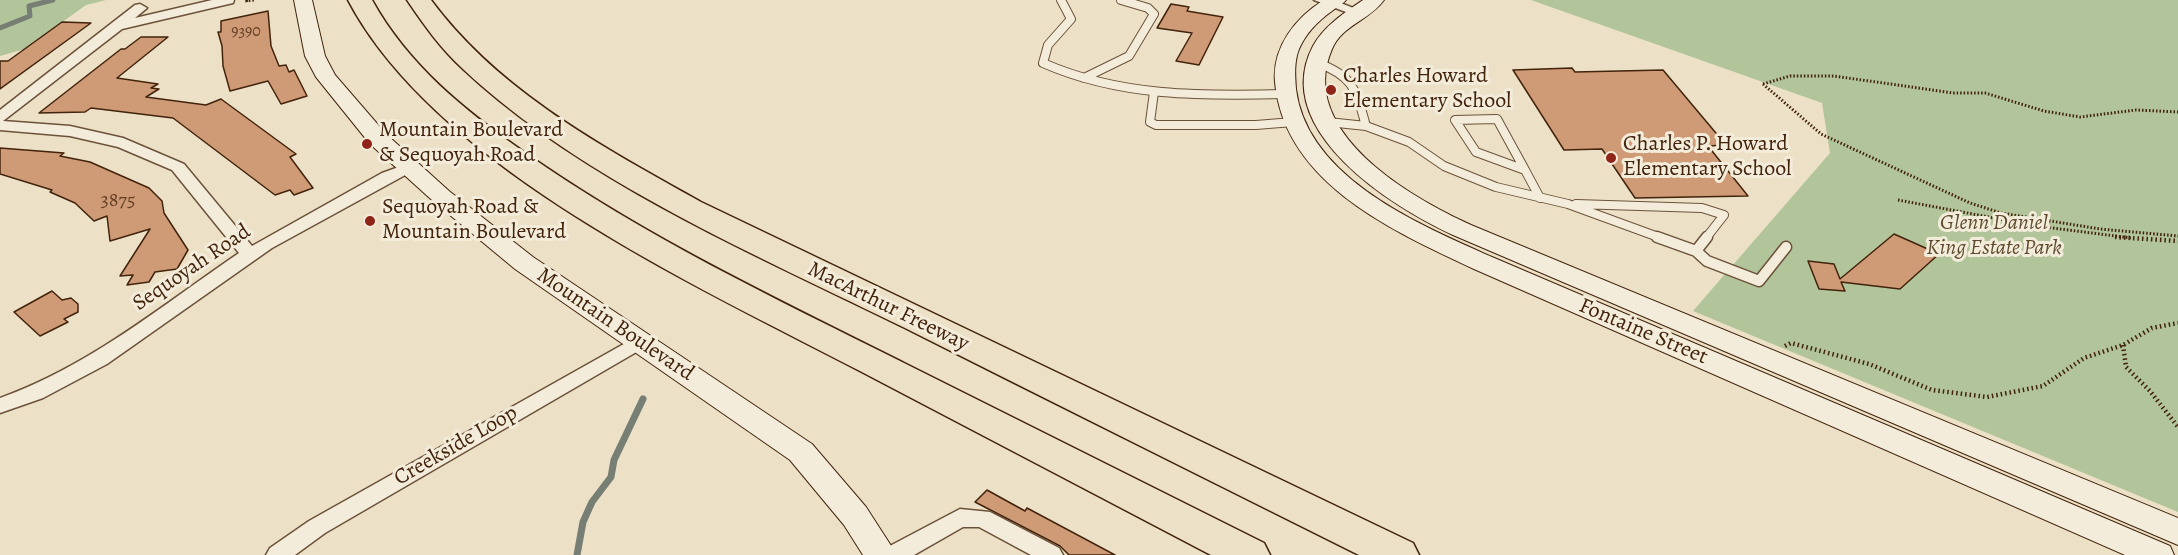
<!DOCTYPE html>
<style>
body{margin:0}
canvas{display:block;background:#ece1c6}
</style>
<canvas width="2178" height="555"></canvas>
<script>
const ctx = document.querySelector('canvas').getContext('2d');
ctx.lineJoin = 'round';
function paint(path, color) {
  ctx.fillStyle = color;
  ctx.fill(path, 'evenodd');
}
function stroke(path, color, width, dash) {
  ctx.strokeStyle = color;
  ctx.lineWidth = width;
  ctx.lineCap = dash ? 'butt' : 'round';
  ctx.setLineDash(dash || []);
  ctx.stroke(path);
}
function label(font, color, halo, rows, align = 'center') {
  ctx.font = font + ' Alegreya,serif';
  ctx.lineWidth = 6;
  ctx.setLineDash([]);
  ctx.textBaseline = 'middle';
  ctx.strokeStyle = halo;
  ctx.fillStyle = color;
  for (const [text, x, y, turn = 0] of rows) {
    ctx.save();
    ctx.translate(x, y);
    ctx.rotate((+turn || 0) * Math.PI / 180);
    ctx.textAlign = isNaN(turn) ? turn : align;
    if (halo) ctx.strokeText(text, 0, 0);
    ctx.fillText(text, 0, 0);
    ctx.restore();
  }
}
paint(new Path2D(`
 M0,0h106l-20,5 -61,44 -25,7z
 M1531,0h647v512l-485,-201 137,-158 -8,-50z`), '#b2c499');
stroke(new Path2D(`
 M0,28l30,-12 -1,-10 24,-6`), '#777f74', 5);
stroke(new Path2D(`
 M577,555l6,-33 9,-20 19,-25 3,-17 29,-61`), '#777f74', 7);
const building = new Path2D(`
 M1171,4l18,3 -2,4 36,6 -24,48 -23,-4 16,-28 -35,-5z
 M268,11l3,35 8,20 7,-1 3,7 5,-2 13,26 -26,8 -13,-23 -38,10 -7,-25 -1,-20 -4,-14h3v-11z
 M62,22l29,1 -91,66v-28h8z
 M141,37h27l-51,41 41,6 -7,4 8,1 -13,8 60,8 15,-6 75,55 -6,3 23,31 -19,7 -4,-5 -15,5 -102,-77 -82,-10 -6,4 -46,1 82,-64h4z
 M1572,68l3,4 88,-2 63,75 -18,1 40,50 -113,2 -33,-49 -38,1 -51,-80z
 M0,148l64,5 -4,3 30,6 59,26 13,13 2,12 24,37 -11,19 -22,3 -6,10 -22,3 6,-10 -13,1 30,-47 -40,12 -3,-25 -13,5 -19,-18 -25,-11 2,-2 -52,-16z
 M1894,234l45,20 -39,35 -59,-7 4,9 -26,-2 -11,-28 26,3 6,15z
 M52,291l10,9 9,-2 7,6v8l-14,7 4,3 -28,14 -26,-24z
 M987,490l38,21 2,-3 88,47h-46l-9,-9 -85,-44z`);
paint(building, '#cf9a76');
stroke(building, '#42230c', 1.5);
const laneFar1 = new Path2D(`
 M1061,0l10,19 -23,26 -5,18c77,34 159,33 242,31
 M1318,63c37,14 38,28 48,63
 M1084,78l45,-22 25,-42 -6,-6 -27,-8
 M1154,92l-4,30 6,3h100l37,-3
 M1497,119l28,51 -49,-18 -21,-32z
 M1328,122l38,4 43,16 35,24 52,21 72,17 93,34
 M1525,170l15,28
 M1576,204l126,4 22,7 -18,23`);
const lane = new Path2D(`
 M1657,237l39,14 11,10 52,20 27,-34
 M1696,251l11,-14`);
const street = new Path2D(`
 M212,0h22l-1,3 -111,26 -119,92 67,5 53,12 61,26 68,82 130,-73 28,-10 8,5 -146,80 -165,116 -64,34 -43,15v-15c90,-32 161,-92 239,-145l-67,-83 -54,-23 -48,-11 -70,-6v-20l135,-105 5,-1 7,4 -12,10z
 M1314,0h19l28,11 -7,4z
 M638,336l7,1 3,5 -3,5 -320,186 -30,22h-29l4,-7 39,-27z
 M960,509l30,3 69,36 4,7h-32l-52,-28h-16l-49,28h-32l4,-7z`);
const secondary = new Path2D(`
 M294,0h18l13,56 10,19 51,59 63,57 84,66 279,187 54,63 31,48h-34l-19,-30 -54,-65 -275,-191 -82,-68 -63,-57 -54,-67 -11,-21z
 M1324,0h22c-4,5 -9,7 -14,11 -14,10 -26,22 -33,38 -5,13 -4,26 -3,40 11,89 124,136 196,168l678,289 4,9h-49l-651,-286c-81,-38 -190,-86 -199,-187 -3,-35 21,-65 49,-82z
 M1363,0h21c-14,20 -42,25 -52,49 -36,83 78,148 139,176l707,293v27l-725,-310c-61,-28 -184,-105 -140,-189 11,-20 31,-33 50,-46z`);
const highway = new Path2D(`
 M348,0h24c36,65 92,110 152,152 119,84 250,146 380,211 120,60 240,120 360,180l6,12h-59c-117,-61 -234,-123 -351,-184 -163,-85 -424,-204 -512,-371z
 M407,0h24c68,92 172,147 270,202l712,341 6,12h-60c-152,-76 -303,-151 -454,-227 -146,-72 -323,-147 -442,-259 -22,-20 -39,-44 -56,-69z`);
stroke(laneFar1, '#6c523a', 10);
stroke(lane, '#6c523a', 13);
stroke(street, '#6c523a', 3);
stroke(secondary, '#42230c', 2);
stroke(highway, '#42230c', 3);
stroke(new Path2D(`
 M248,0l-3,1 9,-1
 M1763,84l58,50 149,69 31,10 99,16 78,7
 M1763,84l27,-8h44l119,17h32l59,18 36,6 56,-7 42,2
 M1898,200l139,26 94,12`), '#42230c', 3, [1.5, 2]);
stroke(new Path2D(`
 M2115,237l63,4
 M2123,345l3,22 24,24 28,36
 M1785,346l6,-3 78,21 63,26 55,7 56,-11 41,-28 39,-13 29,-17 26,-5`), '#42230c', 4.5, [1.5, 3]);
stroke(laneFar1, '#f3ecda', 8);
stroke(lane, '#f3ecda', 10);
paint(street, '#f3ecda');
paint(secondary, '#f3ecda');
paint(highway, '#ece1c6');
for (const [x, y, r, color] of [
 [1331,90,6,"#8f2418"],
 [367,144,6,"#8f2418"],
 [1611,158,6,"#8f2418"],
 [370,221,6,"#8f2418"]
]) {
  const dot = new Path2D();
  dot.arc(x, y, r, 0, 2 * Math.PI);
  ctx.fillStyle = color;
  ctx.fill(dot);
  stroke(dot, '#f3ecda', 2);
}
label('16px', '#654126', null, [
 ["9390",246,32]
]);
label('20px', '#654126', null, [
 ["3875",118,201]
]);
label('22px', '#42230c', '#f3ecda', [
 ["Charles Howard",1343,77],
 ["Elementary School",1343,102],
 ["Mountain Boulevard",379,131],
 ["& Sequoyah Road",379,156],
 ["Charles P. Howard",1623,145],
 ["Elementary School",1623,170],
 ["Sequoyah Road &",382,208],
 ["Mountain Boulevard",382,233]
], 'left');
label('italic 22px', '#5e4b2f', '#f3ecda', [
 ["Glenn Daniel",1994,224],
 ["King Estate Park",1994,249]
]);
label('22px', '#42230c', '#f3ecda', [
 ["Sequoyah Road",192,268,-34],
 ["MacArthur Freeway",888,307,26],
 ["Mountain Boulevard",615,325,34],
 ["Fontaine Street",1643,332,23],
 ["Creekside Loop",456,446,-30]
]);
</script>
